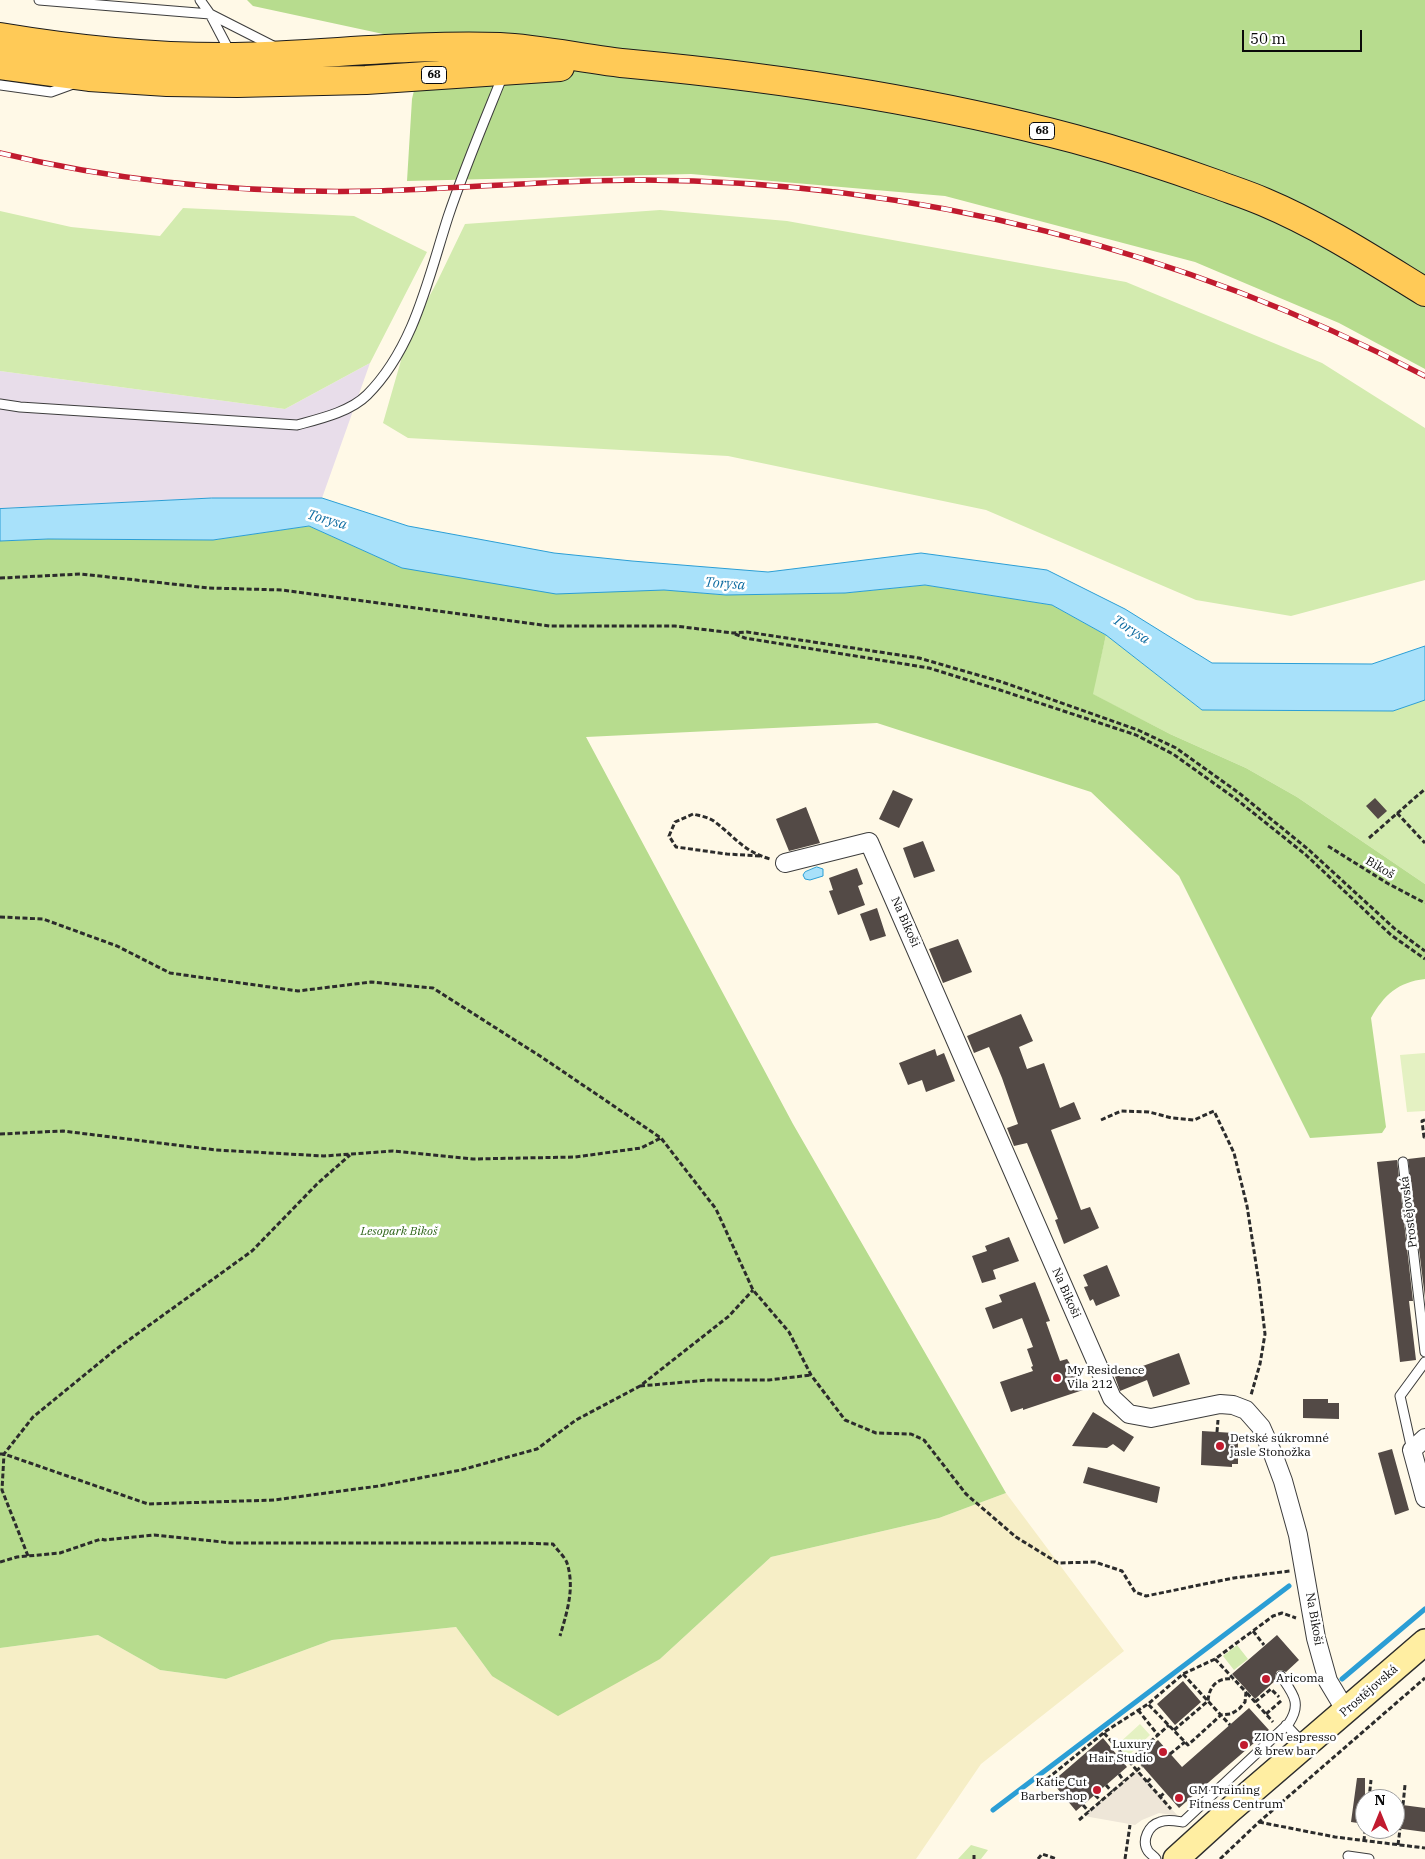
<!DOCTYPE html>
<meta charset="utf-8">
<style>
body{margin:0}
#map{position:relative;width:1425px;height:1859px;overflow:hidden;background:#fff9e7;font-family:"IBM Plex Serif",serif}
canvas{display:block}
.north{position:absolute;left:1355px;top:1789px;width:50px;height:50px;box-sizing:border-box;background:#fff;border:1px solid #9d9d9d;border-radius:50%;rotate:0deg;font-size:14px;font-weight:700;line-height:20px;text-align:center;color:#0a0a0a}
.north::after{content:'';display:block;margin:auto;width:18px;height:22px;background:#c11b2f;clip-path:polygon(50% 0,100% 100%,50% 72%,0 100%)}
.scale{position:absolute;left:1242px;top:30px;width:120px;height:22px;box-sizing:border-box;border:2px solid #0a0a0a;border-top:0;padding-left:6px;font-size:15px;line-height:18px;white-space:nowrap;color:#0a0a0a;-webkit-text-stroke:4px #fff;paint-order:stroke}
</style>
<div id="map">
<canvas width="1425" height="1859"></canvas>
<div class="north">N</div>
<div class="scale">50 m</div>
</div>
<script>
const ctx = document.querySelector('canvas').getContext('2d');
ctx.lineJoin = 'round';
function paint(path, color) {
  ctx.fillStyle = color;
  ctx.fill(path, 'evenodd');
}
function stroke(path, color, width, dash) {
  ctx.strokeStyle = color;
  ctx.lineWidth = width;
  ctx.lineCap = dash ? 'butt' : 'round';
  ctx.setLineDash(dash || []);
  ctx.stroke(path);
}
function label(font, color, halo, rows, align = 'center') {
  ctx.font = font + ' "IBM Plex Serif",serif';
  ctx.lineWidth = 5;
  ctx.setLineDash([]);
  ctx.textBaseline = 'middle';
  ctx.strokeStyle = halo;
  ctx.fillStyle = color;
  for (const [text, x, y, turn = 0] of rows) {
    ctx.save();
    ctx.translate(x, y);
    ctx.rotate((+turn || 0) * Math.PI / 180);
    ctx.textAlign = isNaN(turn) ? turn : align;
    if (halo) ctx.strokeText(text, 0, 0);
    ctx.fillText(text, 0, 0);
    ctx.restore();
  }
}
paint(new Path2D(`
 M370,363l-48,135h-110l-212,11v-138l285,38z`), '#e8ddea');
paint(new Path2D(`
 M1006,1493l118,158 -143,113 -65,95h-916v-211l98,-13 62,35 66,9 106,-39 124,-13 36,49 168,-17 111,-102 168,-39z`), '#f6eec6');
paint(new Path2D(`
 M183,208l171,8 73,36 -57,111 -85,46 -285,-38v-160l71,16 89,9z
 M660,210l127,11 339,61 196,81 103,65v152l-134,36 -95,-16 -210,-90 -258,-54 -320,-18 -25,-15 25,-87 29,-54 28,-58z
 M1106,635l96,75 191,1 32,-11v184l-128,-87 -51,-29 -76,-34 -78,-40z
 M1237,1645l11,14 -14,11 -11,-14z
 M971,1845l17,5 -7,9h-23z`), '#d3ebaf');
paint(new Path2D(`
 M247,0h1178v369l-86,-46 -144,-61 -250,-66 -254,-22 -284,7 5,-82 13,-56 -172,-37z
 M309,526l93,42 324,27 119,-2 80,-8 127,20 54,30 -13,59 77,40 76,34 51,29 128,87v95c-27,3 -41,16 -54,39l15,109 -4,6 -72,5 -131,-262 -88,-84 -214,-69 -291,14 207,387 213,369 -67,25 -168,39 -111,102 -102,57 -66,-40 -36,-49 -124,13 -106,39 -66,-9 -62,-35 -98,13v-1107l48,-2 165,1z`), '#b7dc8e');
paint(new Path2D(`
 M1425,1053v58l-18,1 -7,-57z
 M1140,1724l10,11 -23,22 -10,-12z`), '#e4f1c2');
paint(new Path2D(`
 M1137,1771l41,45 -19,-3 -17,7 -7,5 -51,-9z`), '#eee6d8');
const water = new Path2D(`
 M212,498h110l86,28 146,27 78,8 136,11 153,-19 126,17 78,39 87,54 160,1 53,-18v54l-32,11 -191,-1 -96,-75 -54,-30 -127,-20 -80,8 -119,2 -62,-5 -108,4 -154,-26 -93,-42 -96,14 -165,-1 -48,2v-32z
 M817,867l6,2v7l-13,4 -5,-1 -2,-4 2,-3z`);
paint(water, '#a8e1fa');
stroke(water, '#2b9ed5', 1);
stroke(new Path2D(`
 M1342,1679l83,-70
 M993,1810l296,-224`), '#2b9ed5', 5);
paint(new Path2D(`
 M893,790l20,9 -14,29 -20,-9z
 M1375,798l12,13 -9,8 -12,-13z
 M806,807l14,36 -31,8 -13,-32z
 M923,841l12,30 -21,7 -11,-30z
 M857,868l6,16 -5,2 7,19 -27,10 -9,-24 4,-1 -4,-12z
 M877,908l9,28 -16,5 -10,-27z
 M958,939l14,33 -29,11 -14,-34z
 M1021,1014l12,27 -14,6 8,22 17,-6 16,45 14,-6 7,17 -30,11 30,80 9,-3 9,21 -35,16 -9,-24 3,-1 -31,-76 -13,3 -7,-18 11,-4 -16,-46 -13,-31 -15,6 -7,-17z
 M935,1049l2,7 7,-3 11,28 -29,11 -4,-12 -14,5 -9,-22z
 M1425,1157v141l-17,-139z
 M1397,1160l16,141h-4l7,59 -16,2 -23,-200z
 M1009,1237l10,24 -26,9 3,9 -14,4 -10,-27 15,-5 -2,-5z
 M1107,1265l13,31 -24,10 -3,-7 -3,2 -6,-14 4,-1 -5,-11z
 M1035,1282l15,39 -4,1 14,39 7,-2 19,30 -63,21v-2l-12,4 -11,-30 33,-11 -2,-4 2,-1 -6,-17 6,-2 -11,-29 -29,11 -8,-21 17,-6 -3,-7z
 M1179,1353l11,31 -37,13 -6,-17 -27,11 -5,-14 2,-4 8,-3 1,2z
 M1303,1399h25v4h11v16l-36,-1z
 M1093,1412l41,25 -10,15 -11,-8 -6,4 -35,-2z
 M1202,1431l32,2 -1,6h5v25h-6v3l-31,-2z
 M1392,1449l17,61 -14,5 -17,-62z
 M1088,1467l72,20 -3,16 -74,-20z
 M1277,1635l22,25 -13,12 -5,-2 -4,1 -2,5 1,4 -21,19 -23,-25z
 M1183,1681l18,21 -26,23 -18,-21z
 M1249,1708l20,22 -90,78 -43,-49 22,-19 24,27z
 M1103,1738l24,29 -51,44 -24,-29z
 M1357,1778h8v46l-14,-2z
 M1395,1804l30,4v24l-30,-4z`), '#534a46');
const lane = new Path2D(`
 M39,0l171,14 65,33
 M200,0l10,14 21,40
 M0,85l51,7 22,-8
 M0,404l20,3 277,18c22,-6 53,-13 70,-30 47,-47 61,-116 81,-178 16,-48 36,-95 55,-142
 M1403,1162l22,190
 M1412,1450l-12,-54 25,-34
 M1286,1725l19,20
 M1348,1856l21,3
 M1156,1859c-2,-3 -6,-5 -8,-8 -7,-11 1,-26 12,-29 7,-3 16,-1 23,0l106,-99c13,-20 4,-29 -8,-47`);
const street = new Path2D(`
 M785,863l84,-21 243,556 17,16 22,4 69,-14 13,1 13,5 15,17 12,27 10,27 15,54 18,103 12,43 18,30
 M1425,1438l-13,12 13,48`);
const secondary = new Path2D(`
 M1176,1859l54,-49 195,-168`);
const primary = new Path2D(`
 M0,37c78,13 156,21 235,20 88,-2 177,-13 265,-10 44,2 88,13 132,17 150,14 297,36 443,75 48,13 94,28 141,45 16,6 32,11 48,18 57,24 109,58 161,90
 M0,65l89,12 78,5 70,1 129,-3 194,-13`);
stroke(lane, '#3d3d3d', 11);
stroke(street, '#3d3d3d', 20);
stroke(secondary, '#2c2c2c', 28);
stroke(primary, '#1b1b1b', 30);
stroke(new Path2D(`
 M0,578l81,-4 128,14 73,2 268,36h125l58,7 14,-1 172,26 83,24 136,48 38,18 63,45 70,57 86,79 30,22
 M735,634l10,4 184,30 71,22 136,45 37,19 63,45 70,56 85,80 34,24
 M1397,813l28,30
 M1369,838l56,-49
 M1328,846l59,37 38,20
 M760,856l-33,-2 -51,-7 -7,-11 6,-14 18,-8c7,2 16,3 22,8 20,15 28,29 55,37
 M0,917l43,2 74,27 53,27 128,18 73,-9 62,6 110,70 118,80 55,71 37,81 36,42 22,43 34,45 31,13 35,1 13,6 42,54 50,43 42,26 37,-1 27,9 13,21 11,4 88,-18 56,-7
 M1101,1120l20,-9 28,1 23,6 22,2 20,-9 20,42 13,53 12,77 6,51 -5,30 -9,31
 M1425,1120l-3,1 2,16h1
 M0,1134l63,-3 153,19 108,6 69,-5 80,8 102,-2 66,-9 20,-10
 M640,1386l69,-6h60l42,-5
 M1217,1432l1,-12
 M0,1454h4l144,50 126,-4 105,-14 82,-16 76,-21 39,-29 64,-34 89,-70 24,-26
 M28,1556l-26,-66 2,-36 29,-37 82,-67 137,-99 65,-67 33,-29
 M0,1562l17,-5 43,-4 41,-14 4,1 49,-5 78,8h282l39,1c4,6 12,13 14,19 8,25 0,49 -7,73
 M1253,1631l11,14
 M1215,1659l-32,15 -35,30 40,41 33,-30 10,-1 8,-5 6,-7 1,-10 -31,-33 58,-43 9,-3 14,5
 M1183,1674l47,51
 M1247,1693l26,29
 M1255,1702l16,-13 8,8
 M1138,1710l20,25
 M1266,1714l16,-14
 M1174,1730l34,-29c1,-15 10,-24 25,-22
 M1104,1733l67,76
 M1170,1754l15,-12
 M1128,1762l41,-37
 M1119,1774l5,7
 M1047,1779l59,-48 42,-27
 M1147,1782l5,-5
 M1106,1785l6,7
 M1095,1795l6,6
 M1160,1797l5,-5
 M1369,1799l2,-19
 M1083,1805l6,7
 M1403,1805l2,-20
 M1079,1820l63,-54
 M1259,1822l76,15 90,11
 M1364,1841l1,-12
 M1398,1845l2,-16
 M974,1859v-4
 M1038,1859l4,-5 15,5
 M1125,1859l5,-34
 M1220,1859l39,-37 166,-144`), '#2c2c2c', 3, [5, 2.5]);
stroke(lane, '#fff', 9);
stroke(street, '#fff', 18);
stroke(secondary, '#ffeea2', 25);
stroke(primary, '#ffca57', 28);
const rail = new Path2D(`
 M0,153c124,30 252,41 379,38 88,-3 176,-11 264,-11 272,1 541,70 782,196`);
stroke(rail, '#c11b2f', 5.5);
stroke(rail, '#fff', 4, [11]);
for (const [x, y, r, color] of [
 [1057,1378,5,"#c11b2f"],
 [1220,1446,5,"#c11b2f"],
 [1266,1679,5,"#c11b2f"],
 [1244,1745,5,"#c11b2f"],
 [1163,1752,5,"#c11b2f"],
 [1097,1790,5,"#c11b2f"],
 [1179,1798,5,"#c11b2f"]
]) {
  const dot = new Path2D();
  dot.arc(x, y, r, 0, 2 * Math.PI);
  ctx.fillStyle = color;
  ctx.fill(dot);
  stroke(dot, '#fff', 2);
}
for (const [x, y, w] of [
 [434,75,25],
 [1042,131,25]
]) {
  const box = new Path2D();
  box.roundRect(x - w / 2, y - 8.5, w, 17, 4);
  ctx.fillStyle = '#fff';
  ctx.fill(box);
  stroke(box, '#0a0a0a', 1);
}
label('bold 11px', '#0a0a0a', null, [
 ["68",434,75],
 ["68",1042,131]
]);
label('12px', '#0a0a0a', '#fff', [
 ["Bikoš",1380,868,31],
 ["Na Bikoši",905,922,66],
 ["Prostějovská",1409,1212,-97],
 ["Na Bikoši",1066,1293,66],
 ["Na Bikoši",1314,1619,80],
 ["Prostějovská",1369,1691,-41]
]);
label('italic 12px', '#2d6418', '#fff', [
 ["Lesopark Bikoš",399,1232]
]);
label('12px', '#0a0a0a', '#fff', [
 ["My Residence",1067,1371],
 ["Vila 212",1067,1385],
 ["Detské súkromné",1230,1439],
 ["jasle Stonožka",1230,1453],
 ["Aricoma",1276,1679],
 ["ZION espresso",1254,1738],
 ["& brew bar",1254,1752],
 ["Luxury",1153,1745,"right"],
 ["Hair Studio",1153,1759,"right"],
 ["Katie Cut",1087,1783,"right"],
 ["Barbershop",1087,1797,"right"],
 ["GM Training",1189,1791],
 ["Fitness Centrum",1189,1805]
], 'left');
label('italic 14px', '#0e6ca1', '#fff', [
 ["Torysa",327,520,16],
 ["Torysa",725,584,4],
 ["Torysa",1131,630,33]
]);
</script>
